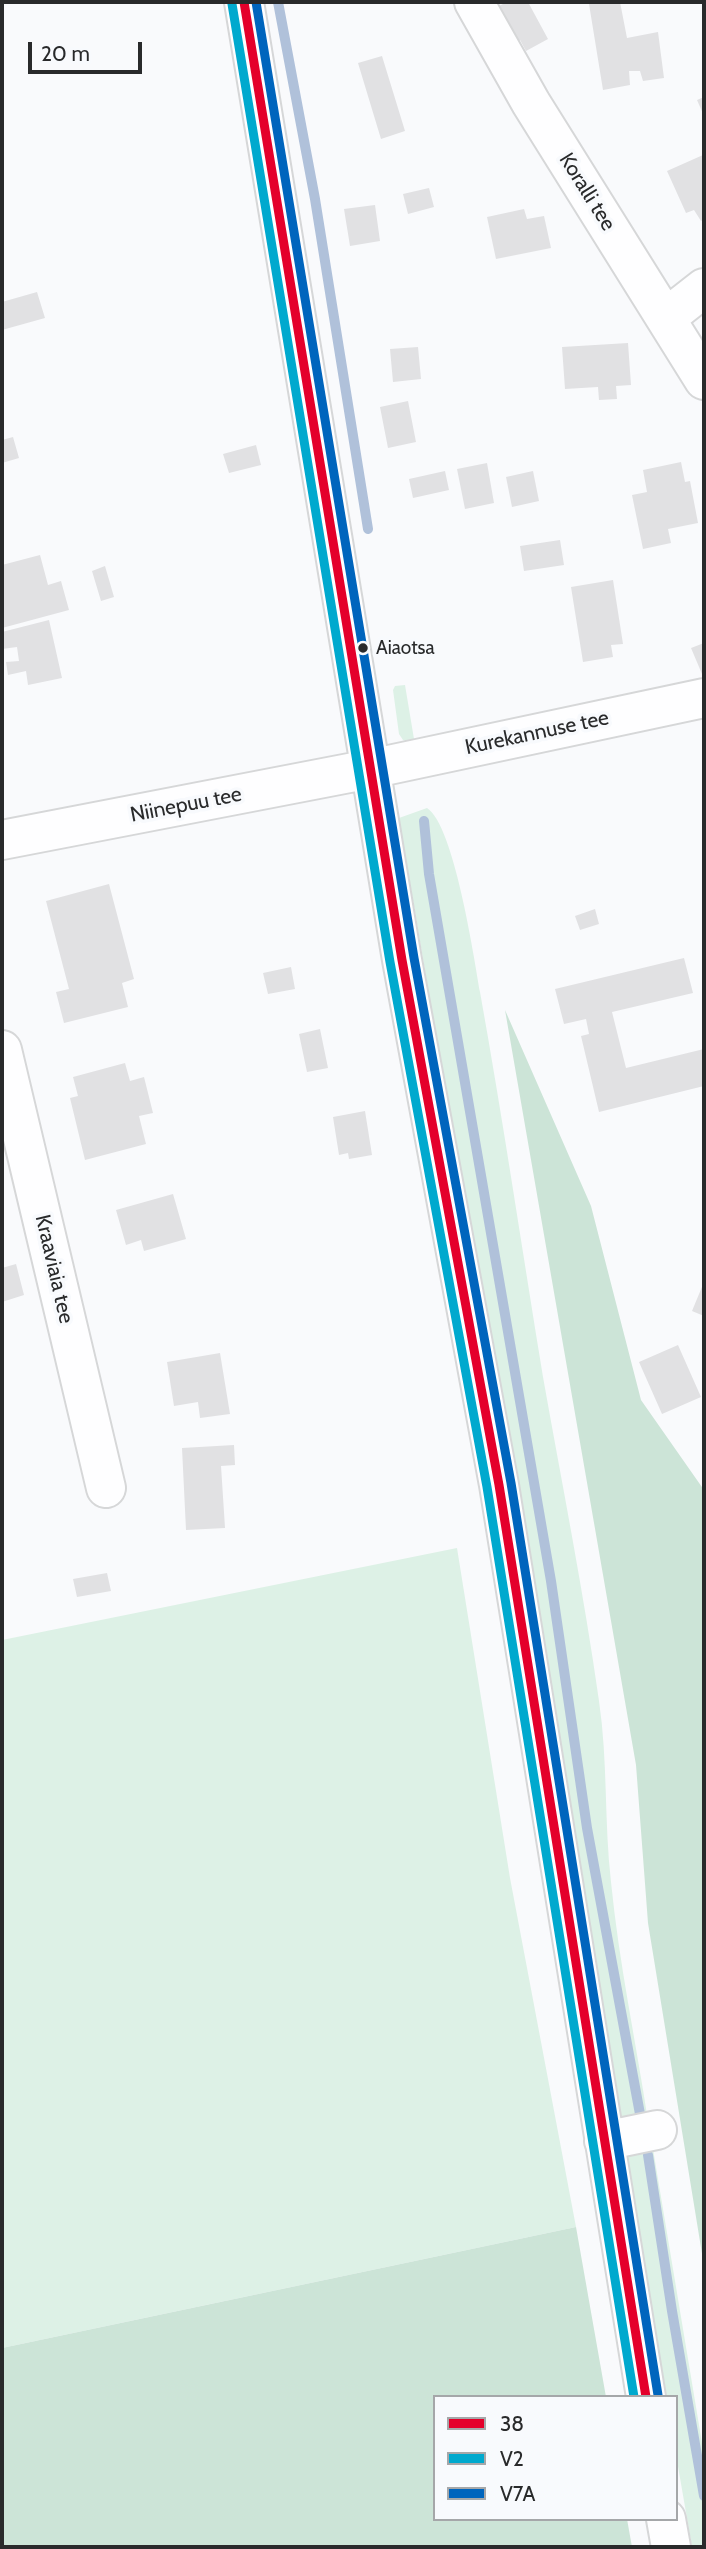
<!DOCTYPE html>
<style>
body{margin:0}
#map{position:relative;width:706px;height:2549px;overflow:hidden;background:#f9fafc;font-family:Cabin,sans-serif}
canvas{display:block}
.frame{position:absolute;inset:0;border:4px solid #292a2b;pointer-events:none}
.legend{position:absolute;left:433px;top:2395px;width:245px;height:126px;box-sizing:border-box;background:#f8fafd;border:2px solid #a5a7a9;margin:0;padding:9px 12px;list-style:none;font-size:21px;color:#292a2b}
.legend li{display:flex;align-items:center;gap:14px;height:35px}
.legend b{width:35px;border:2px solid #a5a7a9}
.scale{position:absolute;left:28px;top:42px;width:114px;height:32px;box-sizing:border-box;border:4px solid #292a2b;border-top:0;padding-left:9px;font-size:21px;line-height:24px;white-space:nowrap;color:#292a2b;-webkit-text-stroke:5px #f8fafd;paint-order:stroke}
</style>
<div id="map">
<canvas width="706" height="2549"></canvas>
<div class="frame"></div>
<ul class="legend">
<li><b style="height:9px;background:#e4002b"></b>38</li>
<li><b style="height:9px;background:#00a9ce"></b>V2</li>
<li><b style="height:9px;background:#0065bd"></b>V7A</li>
</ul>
<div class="scale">20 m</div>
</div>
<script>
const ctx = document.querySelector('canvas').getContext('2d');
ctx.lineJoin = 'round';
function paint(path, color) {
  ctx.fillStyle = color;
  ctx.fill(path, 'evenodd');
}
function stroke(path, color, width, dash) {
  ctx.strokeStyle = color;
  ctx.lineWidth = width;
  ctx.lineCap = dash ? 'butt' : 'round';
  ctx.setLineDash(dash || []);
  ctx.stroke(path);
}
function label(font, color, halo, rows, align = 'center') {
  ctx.font = font + ' Cabin,sans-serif';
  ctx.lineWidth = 7;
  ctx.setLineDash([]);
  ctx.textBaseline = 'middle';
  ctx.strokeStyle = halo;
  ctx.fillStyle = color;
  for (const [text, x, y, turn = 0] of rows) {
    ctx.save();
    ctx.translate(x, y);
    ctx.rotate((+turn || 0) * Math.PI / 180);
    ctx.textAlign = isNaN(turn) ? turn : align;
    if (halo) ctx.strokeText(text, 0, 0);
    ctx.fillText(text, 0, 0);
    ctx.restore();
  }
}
paint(new Path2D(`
 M405,685l10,60 -12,-5 -4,-6 -6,-44 2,-4z
 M427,808c27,17 47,149 53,184 23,128 42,257 63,385 19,107 41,217 56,324 9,61 5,121 12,181 8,81 25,160 37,239l-26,-2 -4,-14 -219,-1287z
 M457,1548l53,330 66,349 -574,121v-708z
 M652,2143l52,312v92h-12l-16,-92v-58h-10l-39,-240 1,-3z`), '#ddf1e6');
paint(new Path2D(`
 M505,1010l86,196 50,194 63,90v776l-56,-343 -12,-158z
 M576,2227l30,170h-171v122h192l5,28h-630v-199z`), '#cce4d7');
stroke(new Path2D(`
 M278,2l37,197 53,330
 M424,821l5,53 122,707 36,247 53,286
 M648,2155l24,156 32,185`), '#b0c1da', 10);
paint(new Path2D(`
 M507,2h21l20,37 -22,12 -6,-11 -8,5 -19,-36z
 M602,2h18l7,36 31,-6 6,46 -21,3 -3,-10h-11l1,14 -27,5 -14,-86z
 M382,56l23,75 -24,8 -23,-76z
 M704,97v19l-7,-16z
 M703,155l1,64 -3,2 -7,-11 -8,3 -19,-42z
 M429,188l5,19 -26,7 -5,-20z
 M375,205l5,36 -30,5 -6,-37z
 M524,209l3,10 17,-3 7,32 -55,11 -9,-42z
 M37,292l8,26 -43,12v-28z
 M628,343l3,42 -15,1 1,13 -18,1 -1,-13 -33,2 -3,-42z
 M418,347l3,32 -28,3 -3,-33z
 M408,401l8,41 -28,6 -8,-41z
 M13,437l6,21 -17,5v-23z
 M256,445l5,20 -32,8 -6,-19z
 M681,462l4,20 5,-1 8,42 -30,6 3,14 -28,6 -11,-54 15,-3 -4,-22z
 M487,463l7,40 -29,6 -8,-40z
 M445,471l4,19 -36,8 -4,-19z
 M533,471l6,30 -27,6 -6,-30z
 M560,540l4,25 -40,6 -4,-25z
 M40,555l8,30 13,-4 8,29 -67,18v-63z
 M105,566l9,31 -13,4 -9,-30z
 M613,580l10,64 -12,1 2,12 -30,5 -12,-75z
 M49,620l13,58 -34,7 -2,-14 -18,4 -2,-13 13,-1 -2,-14 -15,2v-17z
 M704,643v30l-2,1 -11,-26z
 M109,884l25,95 -12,4 6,24 -64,16 -8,-31 13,-3 -23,-88z
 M595,909l4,15 -19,6 -5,-14z
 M684,958l9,35 -81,19 14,56 78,-19v37l-105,26 -18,-76 8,-2 -3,-15 -22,5 -9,-35z
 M291,967l4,22 -27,5 -5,-21z
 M320,1029l8,39 -21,4 -8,-38z
 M125,1063l5,18 14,-4 9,36 -14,3 7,28 -61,16 -15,-62 8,-2 -5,-19z
 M365,1111l7,44 -23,4 -1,-6 -9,2 -6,-38z
 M173,1194l13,45 -42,12 -3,-11 -15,5 -10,-35z
 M16,1264l8,31 -22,7v-34z
 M704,1282v34l-12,-5z
 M678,1345l23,52 -39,17 -23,-52z
 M220,1353l10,61 -30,4 -2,-16 -24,4 -7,-44z
 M234,1445l1,20 -14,1 4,62 -39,2 -4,-82z
 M107,1573l4,18 -34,6 -4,-18z`), '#e1e1e3');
const minor = new Path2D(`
 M244,2l158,958 97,525 147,912
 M474,2l57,101 173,277
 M667,317l37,-29
 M2,840l368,-71 334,-71
 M2,1050l104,438
 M604,2141l53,-11
 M666,2519l5,28`);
stroke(minor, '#d6d7d8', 42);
stroke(minor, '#fefeff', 38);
stroke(new Path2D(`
 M244,2l158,958 97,525 147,912`), '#e4002b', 9);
stroke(new Path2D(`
 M232,4l158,958 97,525 147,910`), '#00a9ce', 9);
stroke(new Path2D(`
 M256,2l158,956 97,525 147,912`), '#0065bd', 9);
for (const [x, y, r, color] of [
 [363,648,6,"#292a2b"]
]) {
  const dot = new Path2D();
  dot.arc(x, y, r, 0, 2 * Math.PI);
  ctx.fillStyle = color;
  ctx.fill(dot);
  stroke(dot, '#f8fafd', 2.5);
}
label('19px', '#292a2b', '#f8fafd', [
 ["Aiaotsa",376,648]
], 'left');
label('21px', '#292a2b', '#f8fafd', [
 ["Koralli tee",587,192,58],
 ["Kurekannuse tee",537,733,-12],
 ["Niinepuu tee",186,805,-11],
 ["Kraaviaia tee",54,1269,77]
]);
</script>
